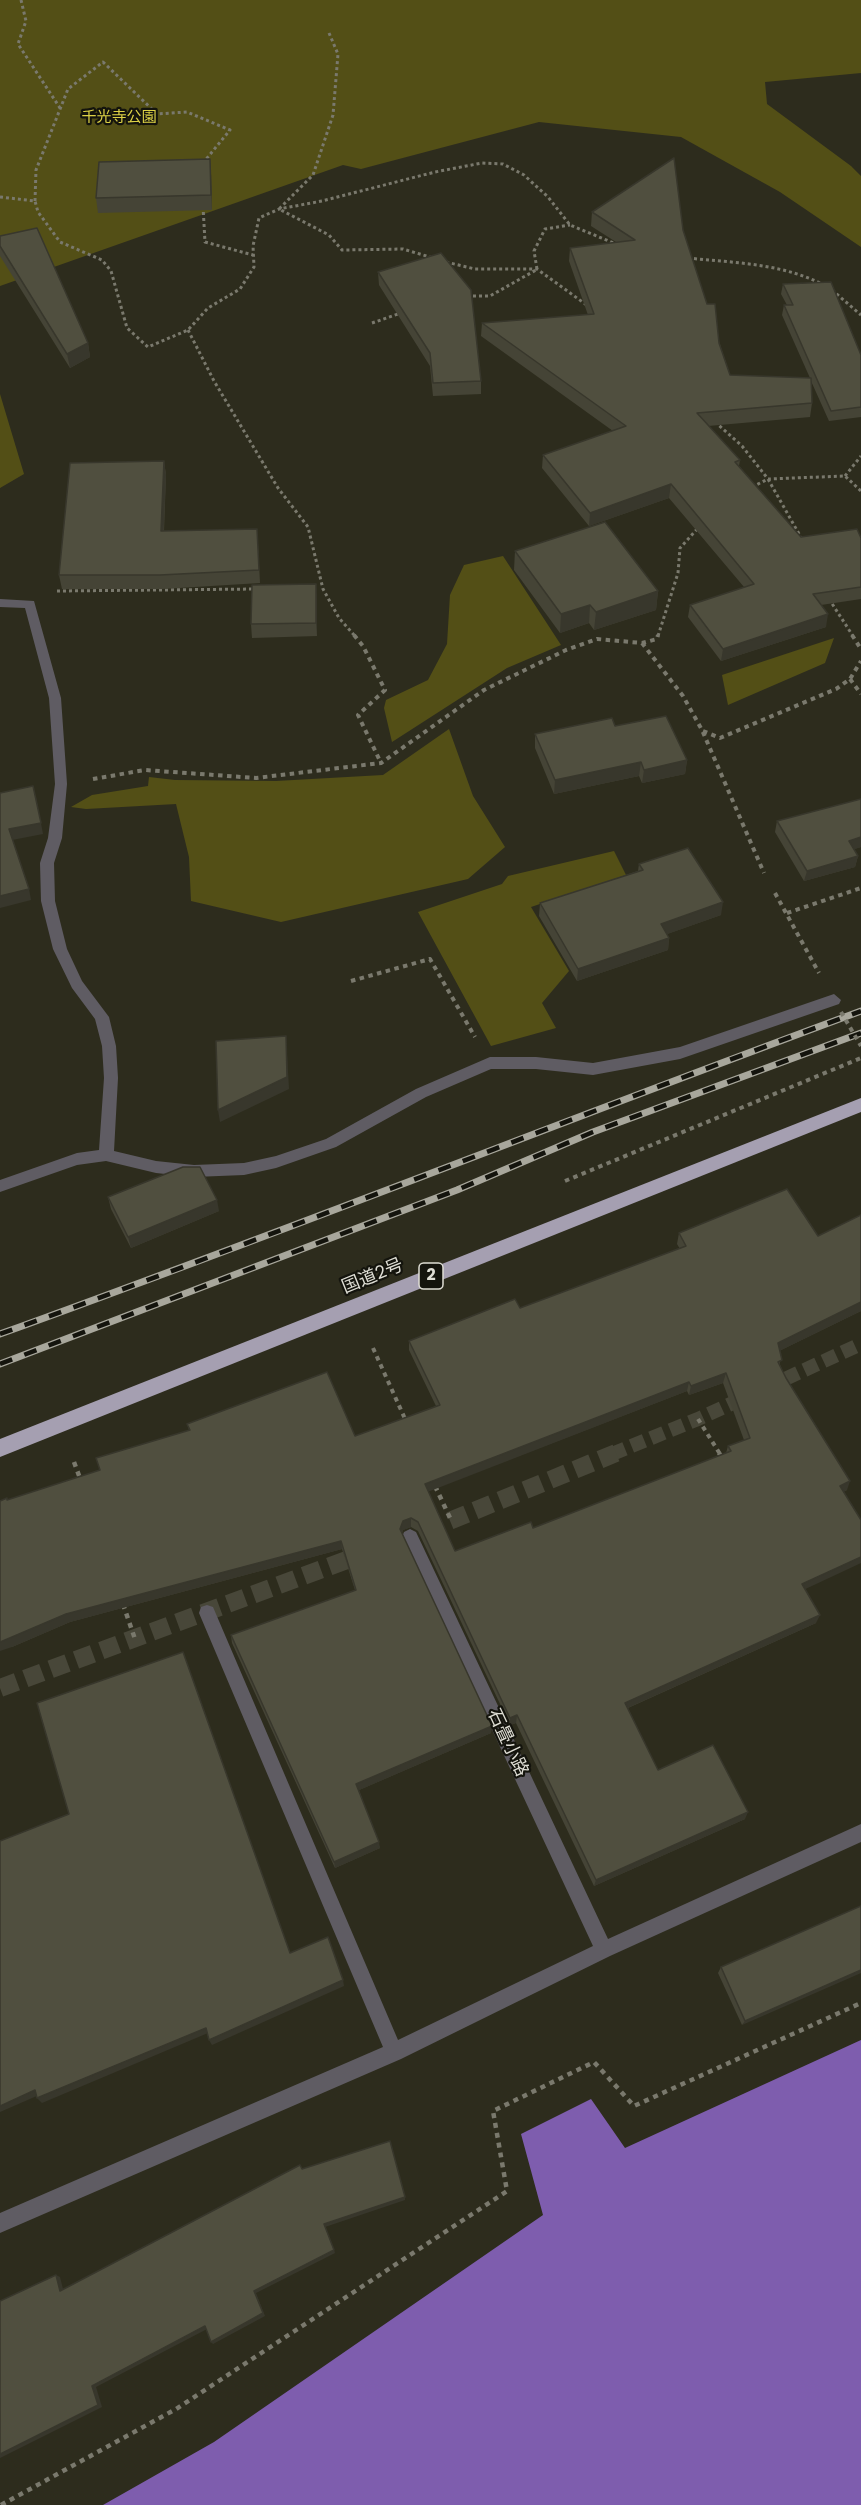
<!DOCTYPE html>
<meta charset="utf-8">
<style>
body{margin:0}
canvas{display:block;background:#2d2c1d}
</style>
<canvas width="861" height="2505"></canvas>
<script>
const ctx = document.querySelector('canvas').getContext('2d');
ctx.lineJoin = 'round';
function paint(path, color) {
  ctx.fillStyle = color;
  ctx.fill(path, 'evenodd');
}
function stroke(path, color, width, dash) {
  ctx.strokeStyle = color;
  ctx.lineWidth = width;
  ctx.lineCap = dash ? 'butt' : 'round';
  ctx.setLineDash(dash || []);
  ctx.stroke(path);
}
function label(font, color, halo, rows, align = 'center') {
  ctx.font = font + ' Poppins,"Noto Sans JP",sans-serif';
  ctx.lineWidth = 4.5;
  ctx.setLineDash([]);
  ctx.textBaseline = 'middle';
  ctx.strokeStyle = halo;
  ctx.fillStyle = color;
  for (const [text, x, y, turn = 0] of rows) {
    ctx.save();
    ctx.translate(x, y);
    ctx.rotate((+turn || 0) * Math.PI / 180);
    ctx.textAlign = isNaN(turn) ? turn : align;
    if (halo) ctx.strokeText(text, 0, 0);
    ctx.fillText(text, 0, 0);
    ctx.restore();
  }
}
paint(new Path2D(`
 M0,0h861v73l-96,9 2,22 84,62 10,10v71l-81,-55 -99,-55 -142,-15 -178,47 -18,-4 -343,121z
 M0,394l24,80 -24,14z
 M503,556l58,89 -54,23 -115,74 -8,-34 2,-8 42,-20 19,-36 3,-49 14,-30z
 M834,638l-9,25 -97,42 -6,-30z
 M449,729l24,67 32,51 -37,32 -187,43 -90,-21 -2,-44 -13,-53 -90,5 -15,-2 21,-12 56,-9 1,-9 26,3 101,1 107,-6z
 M614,851l12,24 -95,32 38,64 -27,32 14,25 -65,18 -73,-134 84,-28 6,-8z`), '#534f16');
paint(new Path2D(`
 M861,2040v465h-758l111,-63 329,-227 -22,-81 70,-35 34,49z`), '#7e5dae');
stroke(new Path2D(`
 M612,1454l86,-35 163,-75`), '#484739', 14, [14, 7]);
stroke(new Path2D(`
 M425,1531l191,-78
 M0,1688l363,-134`), '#484739', 18, [18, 9]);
stroke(new Path2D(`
 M21,0l5,21 -8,23 42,64
 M329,33l9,21 -5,61 -20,60 -34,34 50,26 13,15 61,-1 30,9
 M0,197l35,4 3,11 22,30 42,18 9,11 16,57 21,19 40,-17 20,-22 32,-19 14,-22 -1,-21 6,-28 20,-9 43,-8 113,-29 47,-9 21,1 21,11 24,22 22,28 46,19
 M35,201l1,-31 32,-81 35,-27 54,52 30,-2 43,18 -27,33
 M203,206l2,36 48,13
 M688,258c47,5 93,5 136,27
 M446,262l29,7h62l51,37
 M537,269l-3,-18 11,-22 25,-4
 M832,290l29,25
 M467,296h23l46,-26
 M372,323l29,-10
 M188,330l26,51 64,107 30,39 15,62 16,29 16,18
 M715,422l27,24 26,33 77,-3 16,15
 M845,476l16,-20
 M752,487l16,-8 35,62
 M57,591l199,-2
 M829,599l24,37
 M658,636l20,-63 2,-25 19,-21`), '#7a796d', 3, [3, 3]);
stroke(new Path2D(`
 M354,635l9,11 22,44 -27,25 23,48
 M852,635l9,14
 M642,643l41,53 19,34 62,143
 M850,679l11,15
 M703,731l17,7 116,-49 14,-10 11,-18
 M93,779l52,-9 111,8 125,-15 103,-73 82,-40 31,-11 45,4 15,-4 1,-4
 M775,893l44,80
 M787,913l74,-25
 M351,981l79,-22 45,78
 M565,1181l296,-123
 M373,1348l33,73
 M698,1419l22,35`), '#7a796d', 4, [4.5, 4.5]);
stroke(new Path2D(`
 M719,1453l3,5
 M74,1462l7,19
 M435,1486l16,34
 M123,1604l12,35
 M1,2505l175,-96 331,-218 -14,-80 101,-49 40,44 227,-103`), '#7a796d', 4.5, [5, 5]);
paint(new Path2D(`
 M0,599l34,2 27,97 6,86 -5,54 -8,25 1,38 12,48 15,32 27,36 7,29 2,32 -4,73 42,10 38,4 50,-2 32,-7 50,-17 90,-50 74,-32h46l57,6 87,-16 154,-53 7,6 -2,4 -159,55 -87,16 -57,-6h-45l-65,28 -90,50 -60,21 -32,7 -50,2 -38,-4 -50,-12 -29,4 -77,27v-12l77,-27 22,-3 5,-72 -2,-32 -7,-27 -23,-31 -19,-39 -12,-48 -1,-38 8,-25 7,-54 -6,-86 -24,-90 -25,-1z
 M410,1529l6,3 192,407 253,-115v18l-251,114 -209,103 -401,174v-20l383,-166 -184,-434 2,-6 6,-2 6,2 185,433 195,-94 -191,-409 2,-5z`), '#5f5c63');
paint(new Path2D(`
 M861,1098v14l-861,345v-18z`), '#a59fb1');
const rail = new Path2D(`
 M0,1334c289,-104 573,-217 861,-323
 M0,1364l457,-174 136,-58 268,-99`);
stroke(rail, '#a8a79c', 7);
stroke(rail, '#14140d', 4.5, [13]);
stroke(new Path2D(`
 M841,1012l20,34`), '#7a796d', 4, [4.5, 4.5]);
paint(new Path2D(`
 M211,174l1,36 -114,3 -2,-15z
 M592,212l91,18 47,145 80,3 -28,-63 2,-10h3l-6,-11 2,-10 78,71v62l-32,4 -18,-40 1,22 -2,14 -102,9 32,34 -1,6 62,71 60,1v61l-40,6 5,22 -105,34 -33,-44 2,-12 54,-18 -75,-89 -80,28 -47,-58 1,-13 70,-24 -132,-95 1,-13 106,-8 -19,-54 1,-13 46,-6 -25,-16z
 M0,236l88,107 2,14 -20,11 -70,-112z
 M378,272l103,109v13l-48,2 -3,-30 -51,-81z
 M164,461l2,14 -2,56 94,12 2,40 -98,6h-100l-3,-14z
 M515,551l143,40 -2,19 -62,20 -5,-7 -29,10 -46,-63z
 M317,598v38l-65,2 -1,-14z
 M615,726l72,34 -2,14 -43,9 -3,-7 -85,18 -19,-46v-14z
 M861,799v48l-7,2 4,7 -3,11 -51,14 -29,-49 2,-11z
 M639,864l82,51 -54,19 2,4 -1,12 -91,31 -38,-65 1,-13 98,-32z
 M108,1197l111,14 -88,37 -20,-39z
 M861,1215v96l-82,40 1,14 6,13 61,112 -4,2 -38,97 11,34 -188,85 30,62 87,49 -151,67 -78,-163 -6,2 -92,-194 -7,-4 -8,3 -1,3 89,200 -132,57 21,58 -45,20 -103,-225 -1,-8 124,-45 -13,-41 -272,73 -58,25 -5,-147 93,-30 89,-40 -2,-6 168,12 81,-30 -27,-56v-9l111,-33 160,-59 -3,-5 2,-11 139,3zM723,1383l21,57 -16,6 -2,7 -193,75 -78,23 -27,-60 259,-100 2,4z
 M861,1906l-119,119 -24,-52 3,-6z`), '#454436');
paint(new Path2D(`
 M210,159l1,15 1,36 -1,-15z
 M88,343l2,14 -20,11 -3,-14z
 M164,461l2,14 -3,70 -2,-14z
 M671,484l-2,14 -80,28 1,-13z
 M316,584l1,14v38l-1,-13z
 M658,591l-2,19 -62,20 2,-18z
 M590,605l-1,18 -29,10 1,-19z
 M828,614l-2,13 -105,34 2,-12z
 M687,760l-2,14 -43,9 2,-13z
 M641,762l-2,14 -85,18 1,-14z
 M36,797l7,37 -31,6 -3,-11z
 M861,837v10l-15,5 3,-11z
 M858,856l-3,11 -51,14 3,-10z
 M29,889l2,11 -31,8v-12z
 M723,902l-2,13 -62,22 2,-13z
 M669,938l-1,12 -91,31 1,-12z
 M286,1036l3,53 -69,33 -2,-12z
 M217,1200l2,11 -88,37 -3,-11z
 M861,1302v9l-86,42 3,-10z
 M726,1373l-3,10 -34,12 2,-9z
 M689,1382l-2,9 -262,102v-9z
 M850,1481l-3,9 -11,5 4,-9z
 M411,1518v9l-8,3 -3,8v-9l3,-8z
 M341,1541l1,8 -272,73 -58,25 -12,4v-9l66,-28z
 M861,1557v6l-62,29 3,-8z
 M820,1615l-4,8 -193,87 2,-7z
 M517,1715l-1,8 -6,2v-7z
 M492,1726l-1,7 -134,58 -1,-7z
 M748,1812l-3,7 -151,67 2,-6z
 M379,1842l1,6 -45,20 -1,-6z
 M861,1970v3l-119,52 3,-4z
 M343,1980l1,6 -132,59 -3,-5z
 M206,2028l2,5 -166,70 -5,-5z
 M35,2090l4,5 -39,17v-6z
 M405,2197v3l-80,27 -1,-3z
 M334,2250l1,3 -79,40 9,23 -52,28 -2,-2 43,-51z
 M56,2275l4,2 4,16 -4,-2z
 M205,2326l2,3 -111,58 6,20 -102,51v-4l92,-68z`), '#38372c');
const building = new Path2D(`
 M674,158l9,72 24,74h8l4,39 11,32 81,3 1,25 -115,10 43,47 -5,2 66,75 56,-8 4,9v49l-48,7 15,20 -105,35 -33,-44 64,-21 -83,-100 -81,29 -47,-58 83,-29 -144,-103 112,-9 -24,-66 65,-8 -43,-28z
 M210,159l1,36 -115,3 3,-36z
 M37,228l51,115 -21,11 -67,-108v-10z
 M441,253l30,37 10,91 -48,2 -3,-30 -52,-81z
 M831,282l30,73v52l-30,4 -47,-106h9l-10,-21z
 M164,461l-3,70 96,-2 2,41 -99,5h-101l11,-112z
 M605,522l53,69 -62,21 -6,-7 -29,9 -46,-63z
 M316,584v39l-65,1 1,-39z
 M666,716l21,44 -43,10 -3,-8 -86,18 -20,-46 77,-16 3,8z
 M33,786l8,37 -32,6 20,60 -29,7v-103z
 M861,799v38l-12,4 9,15 -51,15 -30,-50z
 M688,848l35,54 -62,22 8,14 -91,31 -38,-66 103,-33 -4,-6z
 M286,1036l1,41 -69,33 -2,-69z
 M183,1167h17l17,33 -89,37 -20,-40z
 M787,1189l31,47 43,-21v87l-83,41 4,17 -4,2 8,16 64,103 -10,5 21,34v37l-59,27 18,31 -195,88 33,67 55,-25 35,67 -152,68 -79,-165 -7,3 -92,-196 -7,-4 -8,3 -3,8 92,197 -136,58 23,58 -45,20 -103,-227 125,-45 -15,-49 -275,73 -66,28v-141l7,-3v2l93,-30 -4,-12 94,-28 -3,-6 140,-52 28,64 85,-31 -31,-64 106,-42 5,9 166,-62 -7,-13zM726,1373l24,65 -22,8 3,5 -198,77 -2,-6 -76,29 -30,-67 264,-102 2,4z
 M183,1652l107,301 38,-16 15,43 -134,60 -3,-12 -169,70 -2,-8 -35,16v-265l69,-27 -32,-111z
 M861,1906v64l-116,51 -24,-54z
 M390,2141l15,56 -81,27 10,26 -80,41 9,22 -52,29 -6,-16 -113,60 6,19 -98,49v-153l56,-26 4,16 240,-126 2,4z`);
paint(building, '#504f3f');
stroke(building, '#38372c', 1.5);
label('15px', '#ddd246', '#14140d', [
 ["千光寺公園",119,118]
]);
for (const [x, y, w] of [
 [431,1276,24]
]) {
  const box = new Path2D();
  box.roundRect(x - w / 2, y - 13, w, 26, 4.5);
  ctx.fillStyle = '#14140d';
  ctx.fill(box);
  stroke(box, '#dfded5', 1.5);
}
label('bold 16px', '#dfded5', null, [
 ["2",431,1276]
]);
label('18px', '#dfded5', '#14140d', [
 ["国道2号",373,1277,-22],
 ["石畳小路",507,1743,65]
]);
</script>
